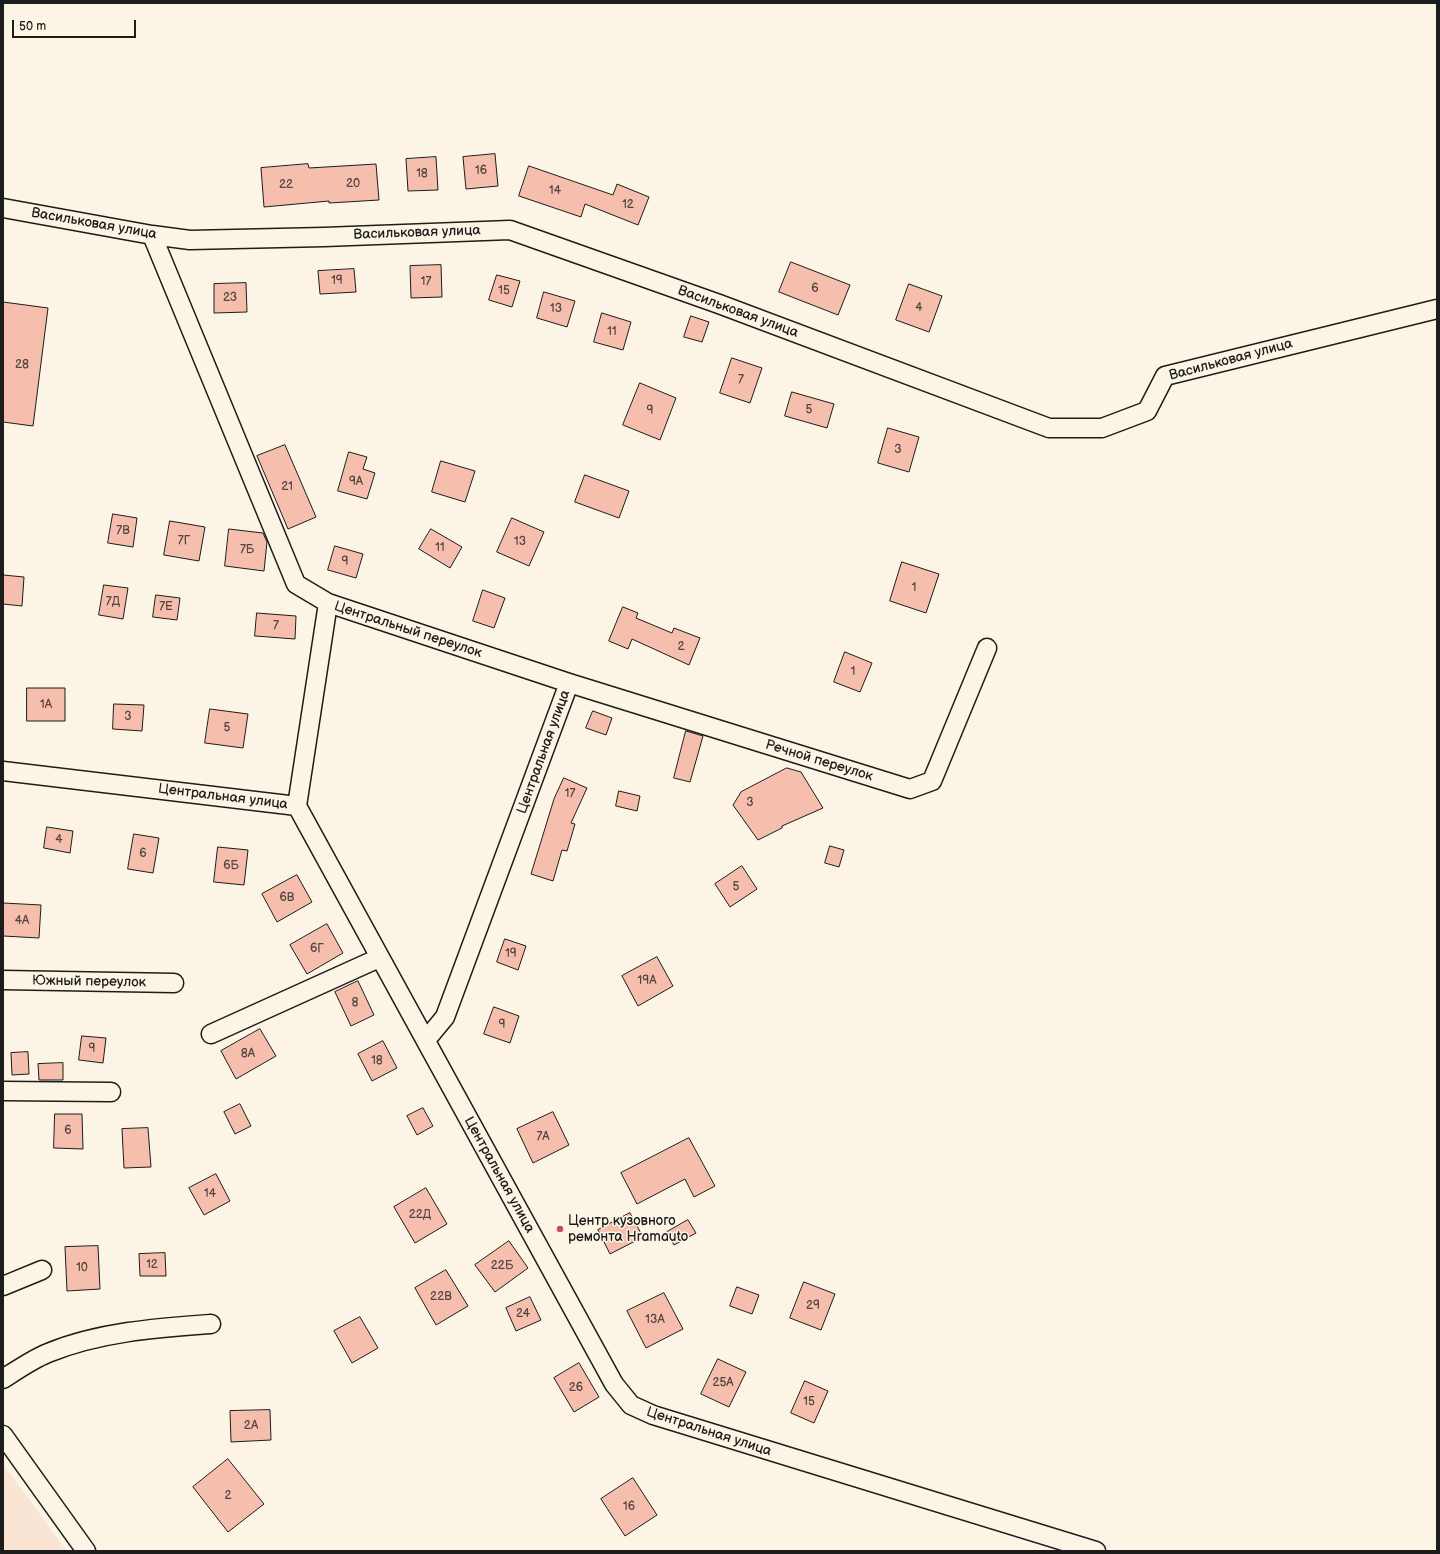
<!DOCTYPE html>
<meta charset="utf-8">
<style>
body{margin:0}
#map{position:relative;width:1440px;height:1554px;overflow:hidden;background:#fcf5e5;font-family:"Balsamiq Sans",sans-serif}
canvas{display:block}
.frame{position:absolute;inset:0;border:4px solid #1c1c1c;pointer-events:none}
.scale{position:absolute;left:12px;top:20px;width:124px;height:18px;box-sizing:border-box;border:2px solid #1c1c1c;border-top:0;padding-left:5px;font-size:12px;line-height:14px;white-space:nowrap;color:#1c1c1c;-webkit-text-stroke:3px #fcf5e5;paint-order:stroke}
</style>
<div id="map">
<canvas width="1440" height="1554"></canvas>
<div class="frame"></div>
<div class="scale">50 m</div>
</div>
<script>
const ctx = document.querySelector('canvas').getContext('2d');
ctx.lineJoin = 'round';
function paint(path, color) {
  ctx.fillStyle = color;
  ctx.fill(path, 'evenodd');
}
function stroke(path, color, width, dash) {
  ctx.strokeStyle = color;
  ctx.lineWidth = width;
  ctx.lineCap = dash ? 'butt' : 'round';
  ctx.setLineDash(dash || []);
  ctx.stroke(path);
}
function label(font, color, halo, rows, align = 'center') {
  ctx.font = font + ' "Balsamiq Sans",sans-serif';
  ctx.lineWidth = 3;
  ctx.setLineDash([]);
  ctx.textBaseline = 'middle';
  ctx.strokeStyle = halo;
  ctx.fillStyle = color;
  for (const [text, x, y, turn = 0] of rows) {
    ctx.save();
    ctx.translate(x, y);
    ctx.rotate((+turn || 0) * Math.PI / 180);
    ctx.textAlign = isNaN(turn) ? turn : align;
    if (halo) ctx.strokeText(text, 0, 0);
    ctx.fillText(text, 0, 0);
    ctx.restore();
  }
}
paint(new Path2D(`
 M3,1464l64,87h-64z`), '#fae4d4');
const building = new Path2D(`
 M495,154l3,32 -32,3 -3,-32z
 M436,157l2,33 -30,1 -2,-32z
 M308,164l1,4 67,-4 3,36 -50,3v-2l-65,6 -3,-39z
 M529,166l84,29 4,-11 32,13 -11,28 -53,-21 -4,13 -62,-21z
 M791,262l59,23 -12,30 -59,-23z
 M441,265l1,32 -31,1 -1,-32z
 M354,269l2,23 -36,2 -2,-23z
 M497,275l23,6 -8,26 -23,-7z
 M246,283l1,29 -33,1v-29z
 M909,284l33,12 -13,36 -33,-12z
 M544,292l31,9 -8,26 -30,-9z
 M3,302l45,6 -15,118 -30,-4z
 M602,313l29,9 -8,28 -29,-8z
 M691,316l18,6 -7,20 -18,-5z
 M732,358l30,10 -12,35 -30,-10z
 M640,383l36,15 -16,42 -37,-15z
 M792,392l42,12 -7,24 -42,-12z
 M888,428l31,9 -10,35 -31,-9z
 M285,445l31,72 -28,12 -31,-73z
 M349,452l18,5 -4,12 12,4 -8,26 -29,-8z
 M441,461l34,10 -10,31 -33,-10z
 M585,475l44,16 -10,27 -44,-16z
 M113,514l24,4 -4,29 -25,-4z
 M512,518l32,14 -15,34 -32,-14z
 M170,521l35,6 -6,34 -35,-6z
 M229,529l34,4 4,9 -3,29 -39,-5z
 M431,529l31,18 -12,21 -31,-19z
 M335,546l28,8 -7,24 -28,-8z
 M902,562l37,12 -13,39 -36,-12z
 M3,575l21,2 -2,29 -19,-2z
 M104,585l24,3 -5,31 -24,-4z
 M483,590l22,8 -11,30 -21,-7z
 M156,595l24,3 -3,22 -24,-3z
 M623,607l15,6 -2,5 36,15 2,-5 26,10 -11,27 -57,-26 -4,10 -19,-8z
 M257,613l39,3 -1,23 -40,-3z
 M845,652l27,11 -12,29 -26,-10z
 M27,688h38v33h-38z
 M114,704l30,1 -2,26 -29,-2z
 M210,709l38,5 -5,34 -38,-5z
 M593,711l19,7 -6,17 -20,-7z
 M686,731l17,5 -13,46 -16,-4z
 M787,768l14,4 22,36 -41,18v2l-24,12 -25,-35 8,-13z
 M564,778l23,10 -16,35 4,1 -8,27 -5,-1 -9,31 -22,-7 23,-75z
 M619,791l21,5 -3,15 -21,-5z
 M47,827l26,4 -3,22 -26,-5z
 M134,834l25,4 -6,35 -25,-4z
 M830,846l14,4 -5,17 -14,-4z
 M218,847l30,3 -4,35 -30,-3z
 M742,866l15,23 -27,18 -15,-23z
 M297,875l15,27 -35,20 -15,-28z
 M3,903l38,2 -2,33 -36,-2z
 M327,924l16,29 -36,21 -17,-29z
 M505,939l21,7 -8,24 -21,-8z
 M657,957l16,29 -35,20 -16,-30z
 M358,981l16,34 -23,11 -16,-34z
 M494,1007l25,9 -9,27 -26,-9z
 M260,1029l16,27 -40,23 -15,-28z
 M82,1036l24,2 -3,25 -24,-3z
 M383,1041l14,27 -25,13 -14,-27z
 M28,1052l1,22 -17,1 -1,-22z
 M63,1063v17h-24l-1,-16z
 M240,1104l11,22 -16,8 -11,-22z
 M423,1108l10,18 -16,9 -10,-19z
 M553,1112l16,33 -36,18 -16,-34z
 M55,1114h27l1,35 -29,-1z
 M148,1128l3,39 -27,1 -2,-39z
 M689,1138l26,48 -21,11 -9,-18 -48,25 -16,-31z
 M216,1174l14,27 -26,14 -15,-27z
 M426,1188l21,36 -32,19 -21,-36z
 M630,1213l13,24 -33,17 -12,-24z
 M688,1220l8,13 -22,12 -7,-13z
 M509,1241l19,27 -33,24 -20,-27z
 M98,1246l2,43 -33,2 -2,-44z
 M165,1253l1,23h-26l-1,-22z
 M446,1270l22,36 -32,19 -21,-37z
 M804,1282l31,12 -14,36 -31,-12z
 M737,1287l22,8 -7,19 -22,-8z
 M664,1293l19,36 -37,19 -19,-37z
 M530,1297l11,23 -25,11 -10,-23z
 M360,1317l18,31 -26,15 -18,-32z
 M718,1359l28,13 -17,35 -28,-13z
 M579,1363l20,34 -25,15 -20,-34z
 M805,1381l23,10 -14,32 -23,-10z
 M270,1410l1,30 -40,2 -1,-31z
 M228,1459l36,45 -36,28 -35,-45z
 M633,1478l24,37 -32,21 -24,-37z`);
paint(building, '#f6beac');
stroke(building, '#1c1c1c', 1);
const street = new Path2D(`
 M3,208l149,27 38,5 134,-3 186,-7 209,74 330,124h53l45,-17 18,-35 272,-67
 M152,235l144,349 32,19
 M3,771l294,35 317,578 17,21 22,10 443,136
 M297,806l31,-203 241,80 341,106 22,-8 55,-133
 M3,980l171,3
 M211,1034l168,-76
 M426,1040l19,-23 124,-334
 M3,1091l108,1
 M3,1286l39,-16
 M3,1379c14,-9 30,-20 45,-26 51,-21 108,-25 163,-29
 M3,1435l83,116`);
stroke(street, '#1c1c1c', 21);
stroke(street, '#fcf5e5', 18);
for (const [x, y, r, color] of [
 [560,1229,4,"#d1495b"]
]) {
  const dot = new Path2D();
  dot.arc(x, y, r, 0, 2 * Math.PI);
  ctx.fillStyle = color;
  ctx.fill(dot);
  stroke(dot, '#fcf5e5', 1.5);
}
label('12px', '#524440', null, [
 ["16",481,171],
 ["18",422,174],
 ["20",353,184],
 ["22",286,185],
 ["14",555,191],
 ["12",628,205],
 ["19",337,281],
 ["17",426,282],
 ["6",815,289],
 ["15",504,291],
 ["23",230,298],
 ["4",919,308],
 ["13",556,309],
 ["11",612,332],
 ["28",22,365],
 ["7",741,380],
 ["5",809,410],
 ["9",650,411],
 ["3",898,450],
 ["9А",356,482],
 ["21",287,487],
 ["7В",123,531],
 ["7Г",184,541],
 ["13",520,542],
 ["11",440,548],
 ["7Б",247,550],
 ["9",345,562],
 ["1",914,588],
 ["7Д",113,602],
 ["7Е",166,607],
 ["7",276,626],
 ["2",681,647],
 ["1",853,672],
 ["1А",46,705],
 ["3",128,717],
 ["5",227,728],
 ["17",570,794],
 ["3",750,803],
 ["4",59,840],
 ["6",143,854],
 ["6Б",231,866],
 ["5",736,887],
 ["6В",287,898],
 ["4А",22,921],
 ["6Г",317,949],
 ["19",511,954],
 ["19А",647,981],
 ["8",355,1003],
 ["9",502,1025],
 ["9",92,1049],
 ["8А",248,1054],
 ["18",377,1061],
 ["6",68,1131],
 ["7А",543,1137],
 ["14",210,1194],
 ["22Д",420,1215],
 ["12",152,1265],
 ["22Б",502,1266],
 ["10",82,1268],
 ["22В",441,1297],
 ["29",813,1306],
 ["24",523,1314],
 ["13А",655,1320],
 ["25А",723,1383],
 ["26",576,1388],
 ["15",809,1402],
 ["2А",251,1426],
 ["2",228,1496],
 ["16",629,1507]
]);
label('14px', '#1c1c1c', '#fcf5e5', [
 ["Васильковая улица",94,224,10],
 ["Васильковая улица",417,233,-2],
 ["Васильковая улица",738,312,20],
 ["Васильковая улица",1231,360,-15],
 ["Центральный переулок",408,630,18],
 ["Центральная улица",544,752,-70],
 ["Речной переулок",819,761,17],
 ["Центральная улица",223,797,7],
 ["Южный переулок",89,982,1],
 ["Центральная улица",499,1175,61],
 ["Центральная улица",709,1432,18]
]);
label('14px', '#1c1c1c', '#fcf5e5', [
 ["Центр кузовного",568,1221],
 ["ремонта Hramauto",568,1237]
], 'left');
</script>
